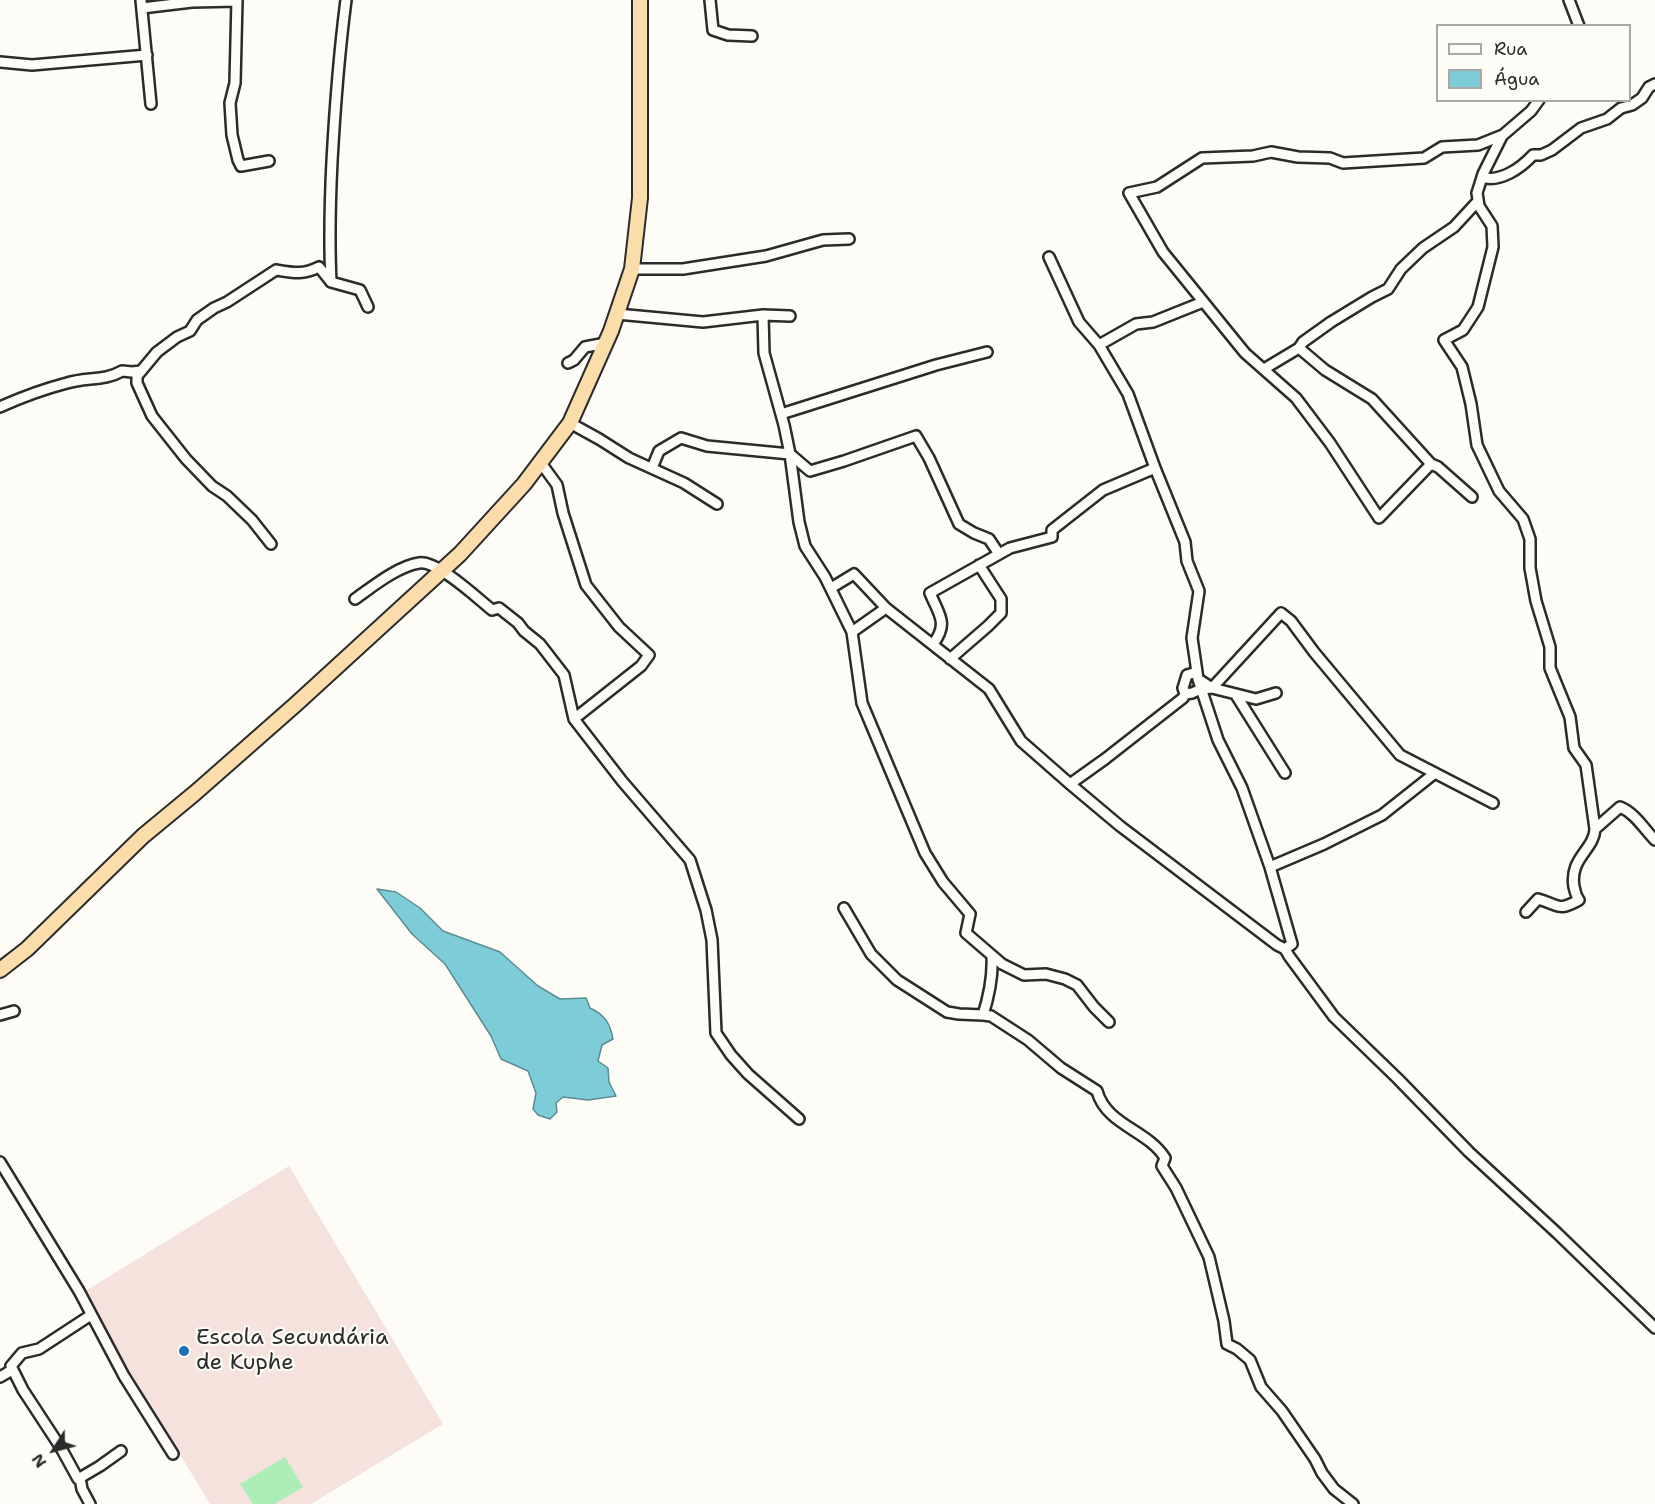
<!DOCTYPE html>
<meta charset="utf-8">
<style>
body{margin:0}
#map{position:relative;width:1655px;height:1504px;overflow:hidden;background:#fdfcf7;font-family:"Shantell Sans",sans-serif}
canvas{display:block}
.legend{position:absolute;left:1436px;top:24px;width:195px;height:78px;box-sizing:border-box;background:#fdfcf7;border:2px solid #a9a8a5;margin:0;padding:8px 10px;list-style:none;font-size:18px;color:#2b2b2b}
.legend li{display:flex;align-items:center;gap:12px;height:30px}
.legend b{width:30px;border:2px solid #a9a8a5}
.north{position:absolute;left:24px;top:1420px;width:60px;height:60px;-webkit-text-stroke:4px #fdfcf7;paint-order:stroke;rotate:234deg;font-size:16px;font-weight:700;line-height:24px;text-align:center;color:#2b2b2b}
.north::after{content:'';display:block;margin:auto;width:21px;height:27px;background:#2b2b2b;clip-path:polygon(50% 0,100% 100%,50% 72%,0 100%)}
</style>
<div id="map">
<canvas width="1655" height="1504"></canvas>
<ul class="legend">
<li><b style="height:8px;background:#fdfcf7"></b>Rua</li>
<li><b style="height:16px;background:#7dcdd8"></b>Água</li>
</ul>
<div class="north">N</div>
</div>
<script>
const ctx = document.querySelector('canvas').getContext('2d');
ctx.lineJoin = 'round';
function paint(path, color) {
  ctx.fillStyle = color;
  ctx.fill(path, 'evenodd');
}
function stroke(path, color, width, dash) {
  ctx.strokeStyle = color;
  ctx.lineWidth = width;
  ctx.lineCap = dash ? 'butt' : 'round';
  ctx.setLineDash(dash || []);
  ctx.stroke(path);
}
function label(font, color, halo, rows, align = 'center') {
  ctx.font = font + ' "Shantell Sans",sans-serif';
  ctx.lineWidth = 4.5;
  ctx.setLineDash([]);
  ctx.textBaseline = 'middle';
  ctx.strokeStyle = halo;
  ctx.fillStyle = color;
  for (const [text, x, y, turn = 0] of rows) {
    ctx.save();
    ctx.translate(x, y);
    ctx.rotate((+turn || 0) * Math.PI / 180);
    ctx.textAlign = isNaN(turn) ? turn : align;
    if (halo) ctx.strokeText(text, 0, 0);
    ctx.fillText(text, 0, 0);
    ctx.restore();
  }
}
paint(new Path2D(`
 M289,1166l154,258 -132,80h-101l-128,-211z`), '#f5e2dd');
paint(new Path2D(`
 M285,1457l18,30 -28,17h-22l-13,-20z`), '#adeeb7');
const water = new Path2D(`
 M377,889l19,3 24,16 23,23 57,21 38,34 22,13 26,-1 4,10c15,7 20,15 23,31l-11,6 -4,16 10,7 1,14 7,14 -28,4 -25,-3 -7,6 1,9 -7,7 -12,-4 -5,-6 3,-16 -8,-22 -27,-12 -10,-23 -46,-72 -33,-30z`);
paint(water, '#7dcdd8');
stroke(water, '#5c8c93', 1.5);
const minor = new Path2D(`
 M141,0l10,104
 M237,0l-2,83 -5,20 2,32 6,25 3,6 28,-5
 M346,0c-7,54 -11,107 -14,161 -2,41 -3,81 -1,121l29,8 8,17
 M710,0l3,30 15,5 24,1
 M1569,0l10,26
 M142,8l50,-6 45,-1
 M0,62l32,3 115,-10
 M1502,136l-19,38 -6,19 2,13 13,20 1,21 -15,60 -15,23 -19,10 18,27 9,37 6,41 22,46 24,28 7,20v29l6,33 14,46v21l20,49 4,31 12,17 9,64
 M1482,177c18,6 39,-9 51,-22h8l11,-5 29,-22 26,-9 14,-11 11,-3 10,-7 7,-11 6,-3
 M1049,257l30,65 20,23 29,49 27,74 30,74 2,19 12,30 -7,47 6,41 14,9 69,-75 10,8 23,31 86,103 93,48
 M632,269h51l83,-13 57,-16 26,-1
 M617,314l86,8 60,-7 27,1
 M763,315l1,38 20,72 6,29 9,68 6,24 20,31 27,55 10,71 63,150 18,29 27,32 -4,19 36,31 22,11 22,-1 19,5 12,6 17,22 15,15
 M1099,345l37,-21 17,-2 50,-20
 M1299,348l26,22 47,29 59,65 7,3 34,30
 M568,363l6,-3 11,-13 21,-4
 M1264,369l35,-21 4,-6 28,-20 41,-25 16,-8 13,-20 22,-21 31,-21 24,-26
 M0,407c22,-10 44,-18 67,-24 19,-6 38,-2 55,-12l10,1 9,-1
 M781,414l155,-49 51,-13
 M570,423l29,16 30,19 55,25 33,21
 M541,463l16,22 6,28 23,72 33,42 30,28 -8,11 -67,53
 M1431,464l-52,54 -49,-75 -34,-45 -51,-45 -82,-101 -34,-59 28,-6 45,-29 51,-2 18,-4 27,5 32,1 13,5 81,-5 18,-11 36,-2 25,-10 28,-24 8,-11
 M652,468l7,-17 22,-13 26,8 83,8 20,17 34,-10 72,-25 13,22 30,66 15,9 15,6 10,15
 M271,544l-19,-24 -25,-24 -15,-10 -26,-27 -34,-43 -15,-33v-7l20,-24 20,-15 13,-6 7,-11 17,-12 13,-6 49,-32c18,3 27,5 43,-3l12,15
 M831,588l23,-14 32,34 103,81 32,52 49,43 50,42 157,119 8,4 7,-5 -22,-77 -28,-79 -24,-48 -20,-61
 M355,599c17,-12 43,-33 64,-36 18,-3 58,35 73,47l7,-2 19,15 6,8 16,13 24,31 10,44 48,62 68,79 16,50 6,30 4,93 15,22 17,19 51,45
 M852,632l34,-24
 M933,644c16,-21 6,-29 -3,-51l80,-45 42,-11v-7l51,-40 52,-22
 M950,659l38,-33 13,-13v-14l-22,-34
 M1185,694l-2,-6 4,-13 10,-3
 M1236,695l49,78
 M1070,784l35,-25 78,-61 2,-4 7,-1 9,-4 11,-1 44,11 20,-6
 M1270,867l54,-23 58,-29 53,-42
 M844,908l27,46 26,26 50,32 12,2 24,1 8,1 37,24 33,28 36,23c9,34 51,39 68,67l-3,8 14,22 33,69 15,64 3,23 10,5 13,11 11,27 21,24 33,48 7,14 12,16 19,15
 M1526,912l12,-13c22,6 19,13 41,1 -4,-5 -3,-7 -5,-13 -5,-29 20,-37 21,-58l25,-22c15,6 24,22 35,33
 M1285,949l4,7 45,61 64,62 71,73 88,81 98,95
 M0,1015l14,-4
 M983,1015c6,-19 10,-40 9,-59
 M0,1162l79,129 45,85 49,78
 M91,1315l-52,34 -17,4 -11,13 12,24 38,58 17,31 22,-13 21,-15
 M0,1377l12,-7
 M80,1478l2,11 8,15`);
const highway = new Path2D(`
 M0,970l27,-21 116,-113 52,-43 100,-88 165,-151 64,-70 46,-61 41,-92 21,-62 8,-71v-198`);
stroke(minor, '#2b2b2b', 14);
stroke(highway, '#2b2b2b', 18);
stroke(minor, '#fdfcf7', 9);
stroke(highway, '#fbddab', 14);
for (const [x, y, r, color] of [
 [184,1351,6,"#1f6fb2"]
]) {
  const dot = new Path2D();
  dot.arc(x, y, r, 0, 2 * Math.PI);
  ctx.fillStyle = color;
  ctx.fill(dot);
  stroke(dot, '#fdfcf7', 2);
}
label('22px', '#2b2b2b', '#fdfcf7', [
 ["Escola Secundária",196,1338],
 ["de Kuphe",196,1363]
], 'left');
</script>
